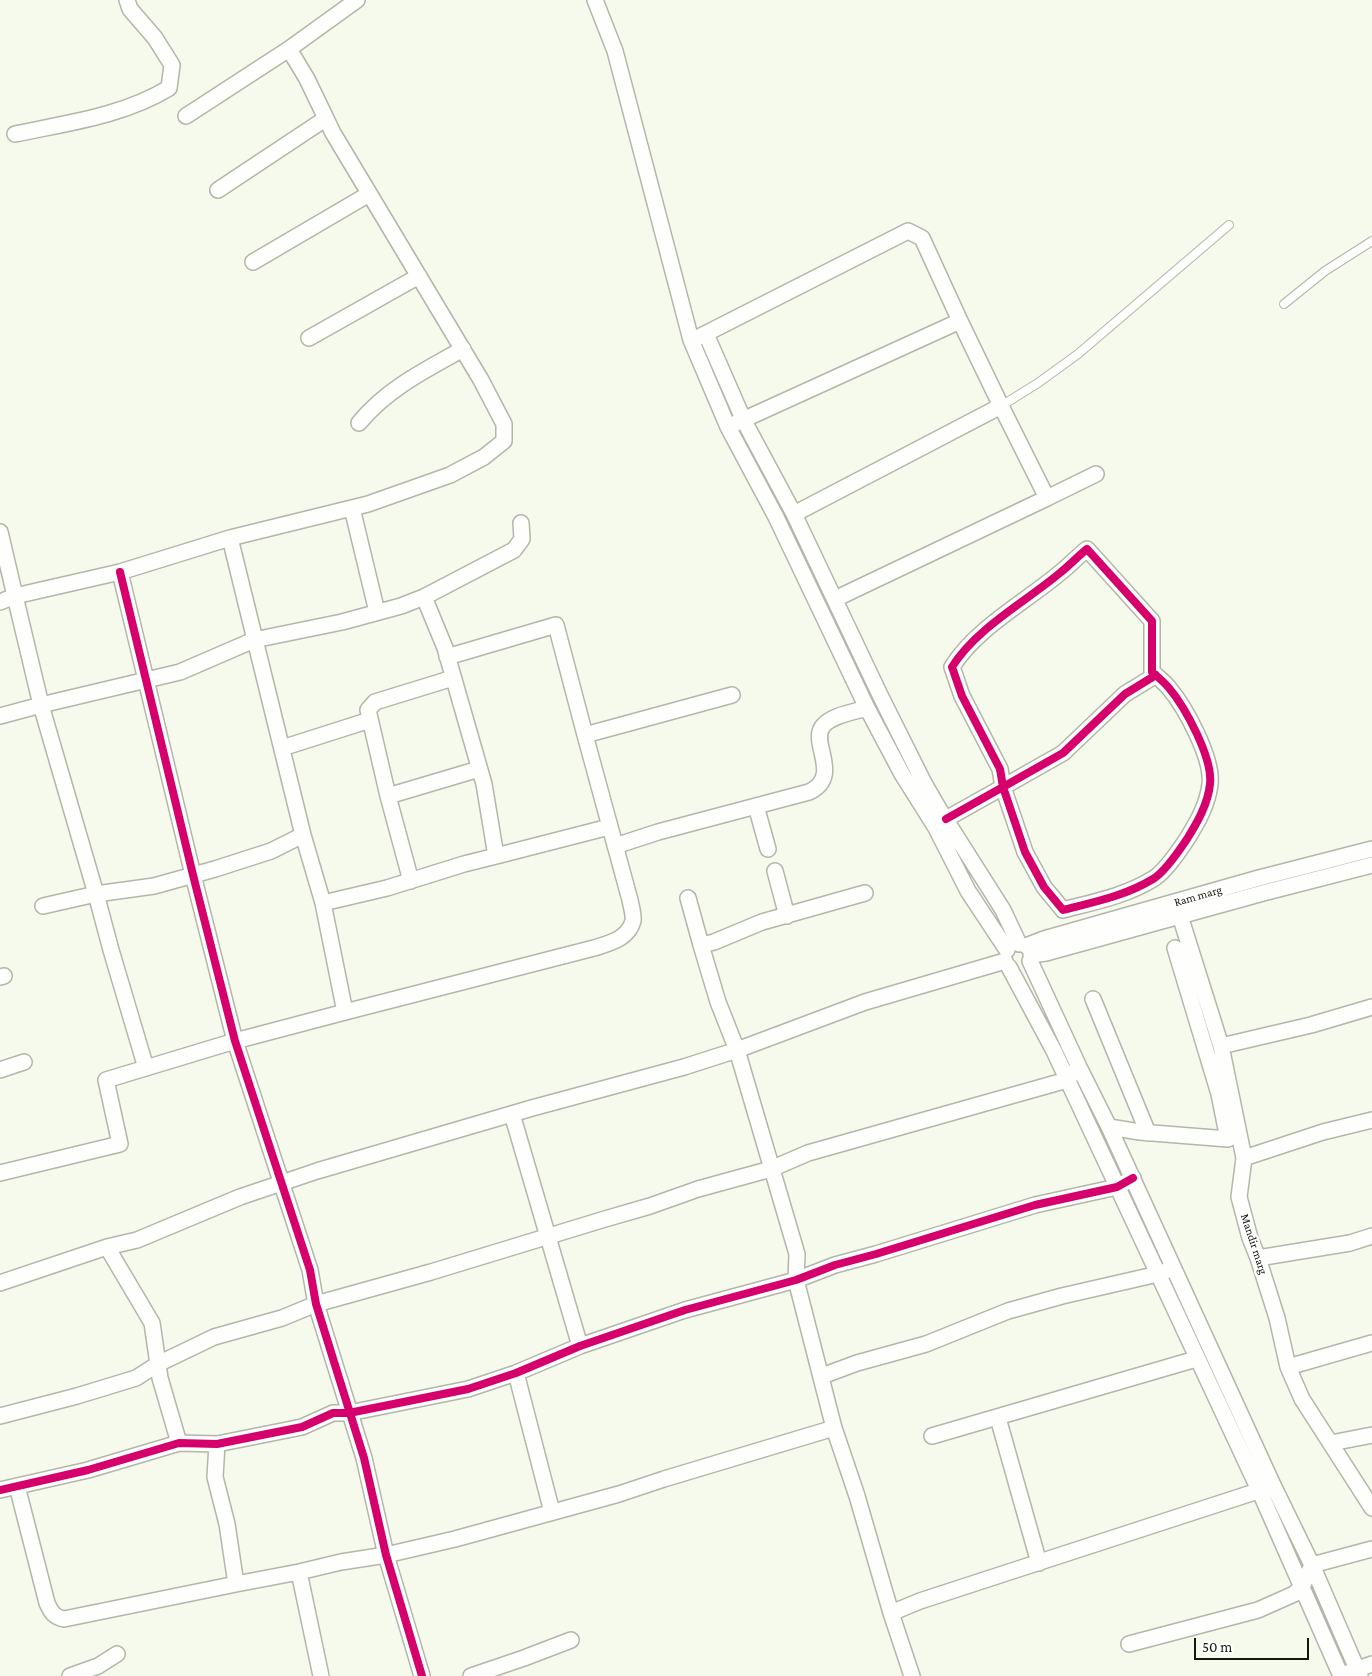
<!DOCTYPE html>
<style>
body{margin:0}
#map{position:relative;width:1372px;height:1676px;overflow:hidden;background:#f6faed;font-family:"Crimson Pro",serif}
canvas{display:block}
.scale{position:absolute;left:1194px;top:1638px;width:115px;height:22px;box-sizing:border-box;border:2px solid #14170a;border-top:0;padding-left:6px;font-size:15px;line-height:18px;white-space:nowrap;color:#14170a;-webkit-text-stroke:4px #fff;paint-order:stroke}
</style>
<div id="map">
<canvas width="1372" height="1676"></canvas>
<div class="scale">50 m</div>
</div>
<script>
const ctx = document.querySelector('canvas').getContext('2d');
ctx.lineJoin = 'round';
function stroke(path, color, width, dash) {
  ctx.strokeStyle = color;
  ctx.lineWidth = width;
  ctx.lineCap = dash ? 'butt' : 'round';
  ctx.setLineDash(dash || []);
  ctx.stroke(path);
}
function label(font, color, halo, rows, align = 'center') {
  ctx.font = font + ' "Crimson Pro",serif';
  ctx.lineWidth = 5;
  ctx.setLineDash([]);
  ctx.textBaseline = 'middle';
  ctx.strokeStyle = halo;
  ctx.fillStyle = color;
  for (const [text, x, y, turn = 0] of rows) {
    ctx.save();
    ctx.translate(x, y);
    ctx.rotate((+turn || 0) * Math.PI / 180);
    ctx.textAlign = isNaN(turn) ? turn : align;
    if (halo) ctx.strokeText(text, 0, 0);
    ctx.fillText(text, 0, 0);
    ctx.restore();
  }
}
const lane = new Path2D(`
 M1284,304l41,-33 47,-30
 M1001,406l37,-23 40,-29 151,-129`);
const street = new Path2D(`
 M595,0l20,51 76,289 37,87 48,90 91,191 35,66 34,54 32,63 39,59
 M186,116l103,-67 68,-49
 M15,134c52,-11 108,-18 154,-46l3,-23 -17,-27 -25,-29 -3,-9
 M218,190l107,-71
 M253,262l116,-68
 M706,334l38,87 50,93 86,181 44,88 15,26 64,101 16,34
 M309,338l110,-62
 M697,338l211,-107 14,7 38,83 -226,103
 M359,423c28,-34 66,-53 104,-74
 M1047,498l49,-24
 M352,508l25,104
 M794,514l207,-108 -41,-85
 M0,532l15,64 105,-24 110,-34 138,-34 82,-29 34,-18 20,-16v-17l-23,-44 -148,-247 -26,-54 -18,-30
 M230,538l73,297 20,68 22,109 249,-64c16,-5 34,-9 39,-27 1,-6 -2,-15 -3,-21l-45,-165 147,-40
 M120,572l73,303 42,166 75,229 6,34 48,154 22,97 36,121
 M835,599l212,-101 -46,-92
 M0,602l15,-6 26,109 139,-33 74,-32 88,-18 59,-16 23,-9 90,-47 8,-11 -1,-16
 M447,657l109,-32 29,110
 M0,716l41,-11 55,189 58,-8 61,-17 56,-18 32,-16
 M282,748l88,-28
 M388,796l91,-27
 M756,806l12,43
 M946,819l57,-32 22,65 19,35 19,23c31,-8 62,-14 90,-31 12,-7 26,-28 34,-40 10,-16 21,-35 23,-55 3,-26 -25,-77 -41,-96 -5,-6 -11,-11 -17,-16v-51l-65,-72c-9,7 -17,16 -26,23 -34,29 -85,56 -109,95l10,29 38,73 3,18 60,-34 62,-59 31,-19
 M615,846l43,-14 151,-40c34,-16 0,-50 14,-66 9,-11 31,-14 44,-18
 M496,856l113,-29
 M775,871l12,45
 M411,881l-23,-85 -20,-86 7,-8 78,-24
 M865,893l-103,29 -48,20 -13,3 17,57 19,48 60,204 -1,26 38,148 23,68 34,117 21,63
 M688,898l13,47
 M323,903l64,-15 77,-24 32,-8 -12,-72 -39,-136 -21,-51
 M1176,903l45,143 23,112 -5,39 11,41 8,20 19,60 11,49 14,32 70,109
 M43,906l53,-12 15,56 35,118
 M1026,946l18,-7 215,-61 113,-29
 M1031,955l15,-2 217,-60 109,-28
 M1030,961l49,106 30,60 164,358 39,80 48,111
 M1009,967l45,84 206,441 81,184
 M0,977l4,-1
 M1093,999l55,134
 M1221,1046l90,-21 61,-18
 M0,1070l24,-8
 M512,1114l68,232
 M1109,1127l31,5 88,7 -9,-45 -44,-146
 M1244,1158l79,-26 49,-12
 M0,1173l120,-29 -14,-64 129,-39 110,-29
 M107,1247l45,76 8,55 19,65
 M1258,1258l92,-15 22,-7
 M0,1283l107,-36 30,-7 103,-43 77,-26 215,-63 152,-41 53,-17 128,-48 140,-41
 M1288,1367l84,-24
 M516,1373l36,139
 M822,1376l35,-13 69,-19 82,-33 54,-15 96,-22 8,-3
 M0,1416l77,-20 59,-18 22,-14 56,-27 68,-19 34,-14 115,-32 174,-53 45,-13 48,-17 73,-20 37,-16 259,-73 12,-13
 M998,1418l41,145
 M932,1436l264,-77
 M1331,1443l41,-8
 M217,1444l-2,33 12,47 9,60 63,-12 22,104
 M17,1486l30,117c4,9 7,14 17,16l172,-35
 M0,1490l88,-20 91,-27 38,1 85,-17 31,-14h16l119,-24 48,-16 64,-27 105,-36 111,-30 39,-15 41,-11 159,-49 82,-18 16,-9
 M299,1572l42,-10 45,-7 69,-16 164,-45 45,-15 170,-51
 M891,1613l29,-12 347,-113
 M1129,1644l129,-34 36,-16 8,-7 10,-22 60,-16
 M1347,1673l25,-9
 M70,1676l28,-10 19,-12
 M471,1676l53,-18 47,-18`);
stroke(lane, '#b3b6aa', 10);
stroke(street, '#b3b6aa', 18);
stroke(lane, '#fefefc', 8);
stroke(street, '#fefefc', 15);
stroke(new Path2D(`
 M120,572l73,303 42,166 75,229 6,34 48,154 22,97 36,121
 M946,819l57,-32 22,65 19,35 19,23c31,-8 62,-14 90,-31 12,-7 26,-28 34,-40 10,-16 21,-35 23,-55 3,-26 -25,-77 -41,-96 -5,-6 -11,-11 -17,-16v-51l-65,-72c-9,7 -17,16 -26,23 -34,29 -85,56 -109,95l10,29 38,73 3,18 60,-34 62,-59 31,-19
 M0,1490l88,-20 91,-27 38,1 85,-17 31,-14h16l119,-24 48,-16 64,-27 105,-36 111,-30 39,-15 41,-11 159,-49 82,-18 16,-9`), '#d6006c', 8);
label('12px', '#14170a', '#fff', [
 ["Ram marg",1198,896,-16],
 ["Mandir marg",1254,1244,72]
]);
</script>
